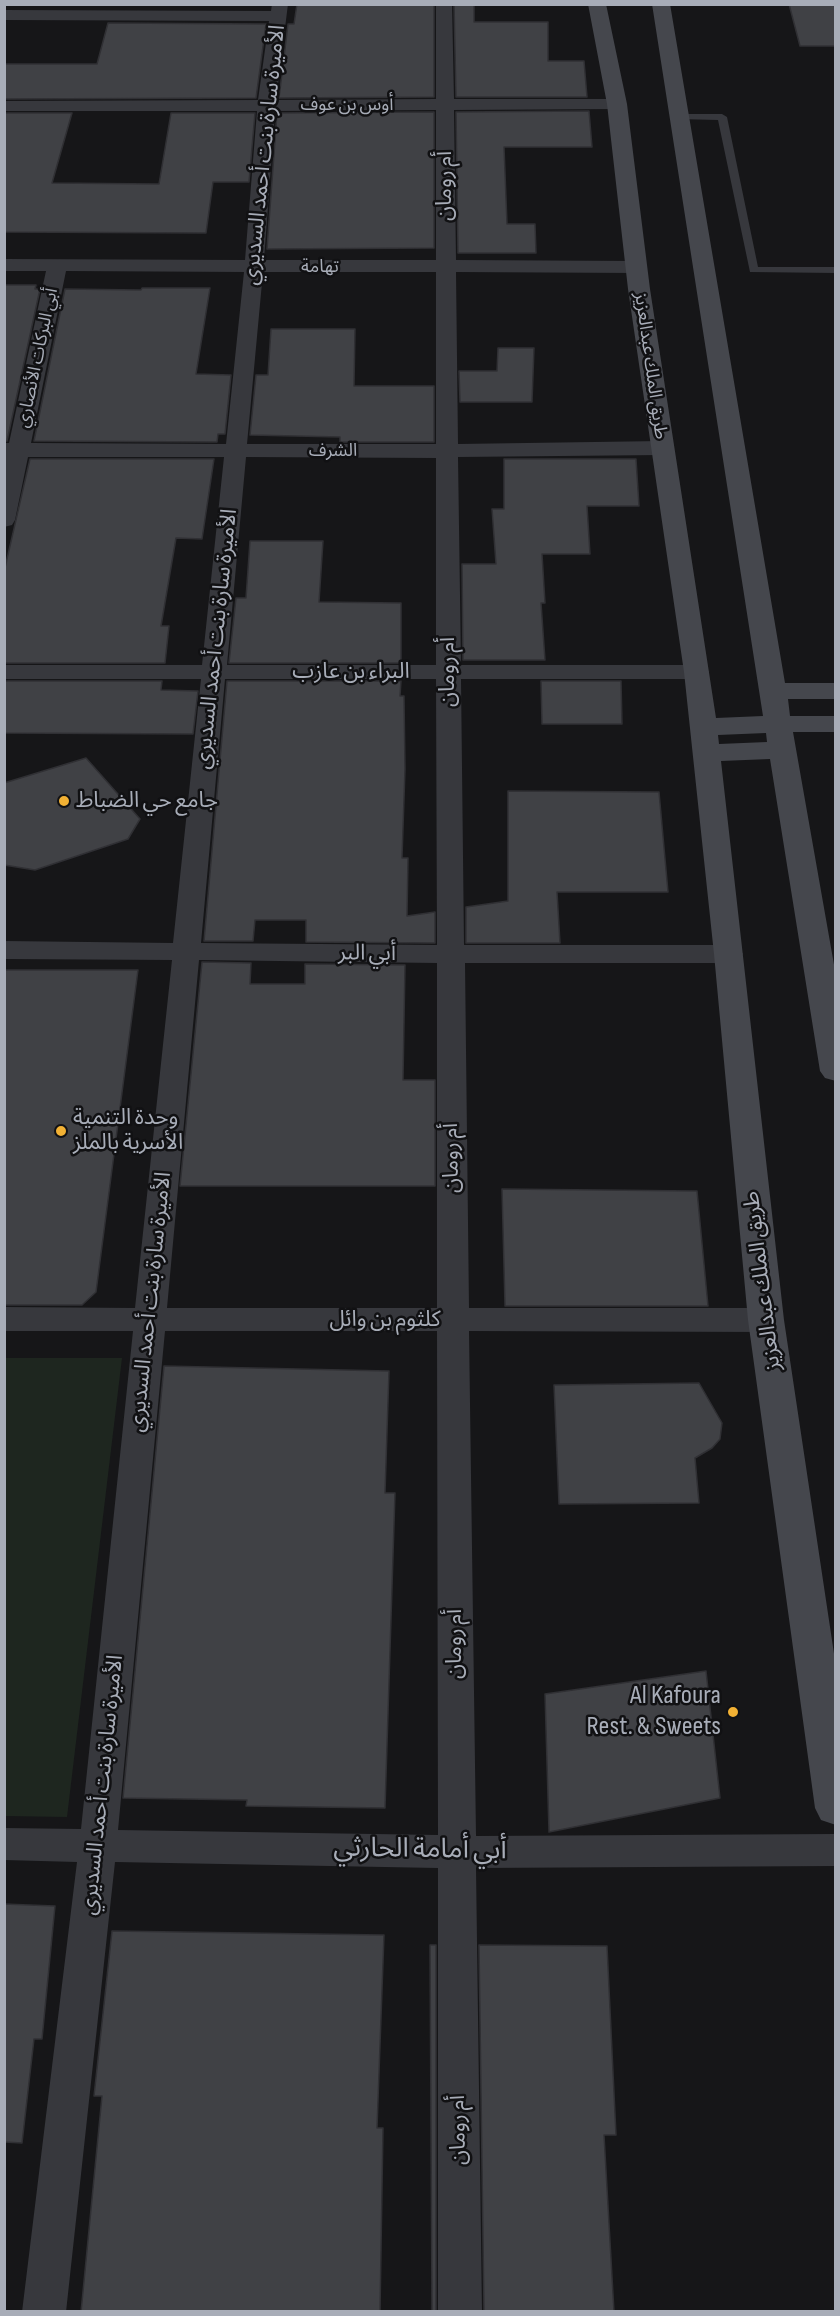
<!DOCTYPE html>
<meta charset="utf-8">
<style>
body{margin:0}
#map{position:relative;width:840px;height:2316px;overflow:hidden;background:#161618;font-family:"Sofia Sans Condensed",sans-serif}
canvas{display:block}
.frame{position:absolute;inset:0;border:6px solid #a8adb8;pointer-events:none}
</style>
<div id="map">
<canvas width="840" height="2316"></canvas>
<div class="frame"></div>
</div>
<script>
const ctx = document.querySelector('canvas').getContext('2d');
ctx.lineJoin = 'round';
function paint(path, color) {
  ctx.fillStyle = color;
  ctx.fill(path, 'evenodd');
}
function stroke(path, color, width, dash) {
  ctx.strokeStyle = color;
  ctx.lineWidth = width;
  ctx.lineCap = dash ? 'butt' : 'round';
  ctx.setLineDash(dash || []);
  ctx.stroke(path);
}
function label(font, color, halo, rows, align = 'center') {
  ctx.font = font + ' "Sofia Sans Condensed","Noto Sans Arabic",sans-serif';
  ctx.lineWidth = 5;
  ctx.setLineDash([]);
  ctx.textBaseline = 'middle';
  ctx.strokeStyle = halo;
  ctx.fillStyle = color;
  for (const [text, x, y, turn = 0] of rows) {
    ctx.save();
    ctx.translate(x, y);
    ctx.rotate((+turn || 0) * Math.PI / 180);
    ctx.textAlign = isNaN(turn) ? turn : align;
    if (halo) ctx.strokeText(text, 0, 0);
    ctx.fillText(text, 0, 0);
    ctx.restore();
  }
}
paint(new Path2D(`
 M5,1358h117l-55,459 -62,-1z`), '#1e261f');
const building = new Path2D(`
 M297,4h137v93l-155,1 9,-74h6z
 M454,4h20v18h74v39h36l3,36h-131z
 M789,4h47v42h-36z
 M108,23l158,1 -10,74 -252,1v-35h93z
 M589,111l3,36h-88l3,77h28l1,29h-78l-2,-141z
 M434,112v136l-167,1 10,-136z
 M4,113h68l-20,70 107,1 12,-71h84l-6,69h-36l-7,51 -202,-1z
 M4,285h32l-1,4h5l-33,152h-3z
 M142,288h68l-14,86 35,1 -6,59h-7l-1,8 -183,-1 31,-152 76,1z
 M271,329h84l-1,57h80v56h-94v-5l-90,-2 6,-60h12z
 M498,348h36l-2,54h-72l-1,-31h38z
 M30,459h184l-12,80 -26,-1 -15,88h8l-4,37h-161v-91z
 M504,459h132l3,47h-52l3,48h-48l3,49h-4l4,57h-82l-1,-96h34l-4,-55h12z
 M250,541h73l-4,61 82,1v60h-172l7,-65h10z
 M4,681h158l-1,9 37,1 -5,43 -189,-1z
 M227,681h174l-1,15h4l1,73 -3,89h6l-1,58 28,-4v31l-129,-1v-22h-51l-2,21h-49z
 M541,681h80l1,43h-80z
 M86,758l54,61 -12,20 -93,31 -31,-5v-82z
 M508,791l151,1 9,100h-111l3,51h-94v-36l42,-6z
 M202,962l49,1 -1,21h55v-20l100,1 -2,115h32v106h-255z
 M4,970h134l-42,322 -14,13h-78z
 M502,1189l195,2 11,115h-203z
 M164,1366l225,5 -4,122h10l-10,315 -139,-2 1,-6 -124,-2z
 M699,1383l23,40 -2,16 -8,9 -17,10 4,45 -140,1 -5,-119z
 M706,1671l14,127 -171,34 -4,-138z
 M4,1904l51,2 -13,133h-8l-12,104 -18,-1z
 M112,1931l272,4 -7,193h6l-3,184h-299l21,-216h-8z
 M430,1945h6v367h-4z
 M479,1945l128,1 9,189h-12l10,177h-130z`);
paint(building, '#404145');
stroke(building, '#303034', 1.5);
paint(new Path2D(`
 M680,114h42l5,3 31,150h78v6l-86,-1 -32,-152 -41,-1 -2,-2z`), '#37383d');
paint(new Path2D(`
 M272,4h16l-12,96 160,-1v-95h16l2,95h163l6,1 3,4 -3,4 -6,1 -163,1 2,150 180,1 7,2 3,4 -3,4 -7,2 -180,-1 2,172 204,-3 8,2 3,5 -3,5 -8,2 -204,2 3,208h236l9,2 3,5 -3,5 -9,2h-236l3,266h265l10,3 4,6 -4,6 -10,3h-264l4,345h297l11,4 5,8 -5,8 -11,4 -297,-1 7,505 360,-2v32l-360,2 6,444h-44v-444l-323,-6 -49,450h-44l55,-450 -73,-2v-32l77,1 52,-498h-129v-24l131,1 37,-348 -168,-1v-18l169,2 28,-264h-197v-14h198l22,-208h-196l-13,63 -3,5 -8,2v-84h5l37,-172h-42v-12l241,1 12,-149h-253v-10l254,-1 11,-79 -265,-1v-10l267,1zM436,110v150h-172l11,-149zM66,271l178,1 -18,172 -195,-1zM263,272h173v172h-189zM246,457l190,1v207h-209zM225,679h211l1,266 -236,-2zM199,960l238,3v345h-270zM165,1331h272l1,504 -320,-5z`), '#37383d');
paint(new Path2D(`
 M588,4h18l21,100 23,185 66,429 47,-2 -111,-712h18l115,679h51v16h-48l2,17h46v16h-43l43,244v105l-11,-3 -5,-7 -50,-312 -49,2 63,559 52,347v158l-15,-5 -6,-12 -67,-488 -34,-366 -30,-282 -56,-383 -21,-185zM766,733l1,9 -48,2 -1,-9z`), '#45474d');
for (const [x, y, r, color] of [
 [64,801,6,"#f2b134"],
 [61,1131,6,"#f2b134"],
 [733,1712,6,"#f2b134"]
]) {
  const dot = new Path2D();
  dot.arc(x, y, r, 0, 2 * Math.PI);
  ctx.fillStyle = color;
  ctx.fill(dot);
  stroke(dot, '#111113', 2);
}
label('18px', '#a8adb8', '#111113', [
 ["أوس بن عوف",347,105],
 ["تهامة",320,267],
 ["أبي البركات الأنصاري",38,358,-78],
 ["طريق الملك عبدالعزيز",650,366,82],
 ["الشرف",333,451]
]);
label('22px', '#a8adb8', '#111113', [
 ["الأميرة سارة بنت أحمد السديري",265,155,-84],
 ["أم رومان",445,186,-90],
 ["الأميرة سارة بنت أحمد السديري",217,639,-84],
 ["البراء بن عازب",351,672],
 ["أم رومان",448,672,-90],
 ["أبي البر",367,954,1],
 ["أم رومان",452,1158,-91],
 ["طريق الملك عبدالعزيز",763,1281,-97],
 ["الأميرة سارة بنت أحمد السديري",151,1302,-84],
 ["كلثوم بن وائل",385,1320],
 ["أم رومان",455,1644,-90],
 ["الأميرة سارة بنت أحمد السديري",103,1785,-84],
 ["أم رومان",459,2130,-91]
]);
label('22px', '#a8adb8', '#111113', [
 ["جامع حي الضباط",76,801],
 ["وحدة التنمية",73,1118],
 ["الأسرية بالملز",73,1143]
], 'left');
label('27px', '#a8adb8', '#111113', [
 ["Al Kafoura",721,1696],
 ["Rest. & Sweets",721,1727]
], 'right');
label('27px', '#a8adb8', '#111113', [
 ["أبي أمامة الحارثي",420,1850,1]
]);
</script>
